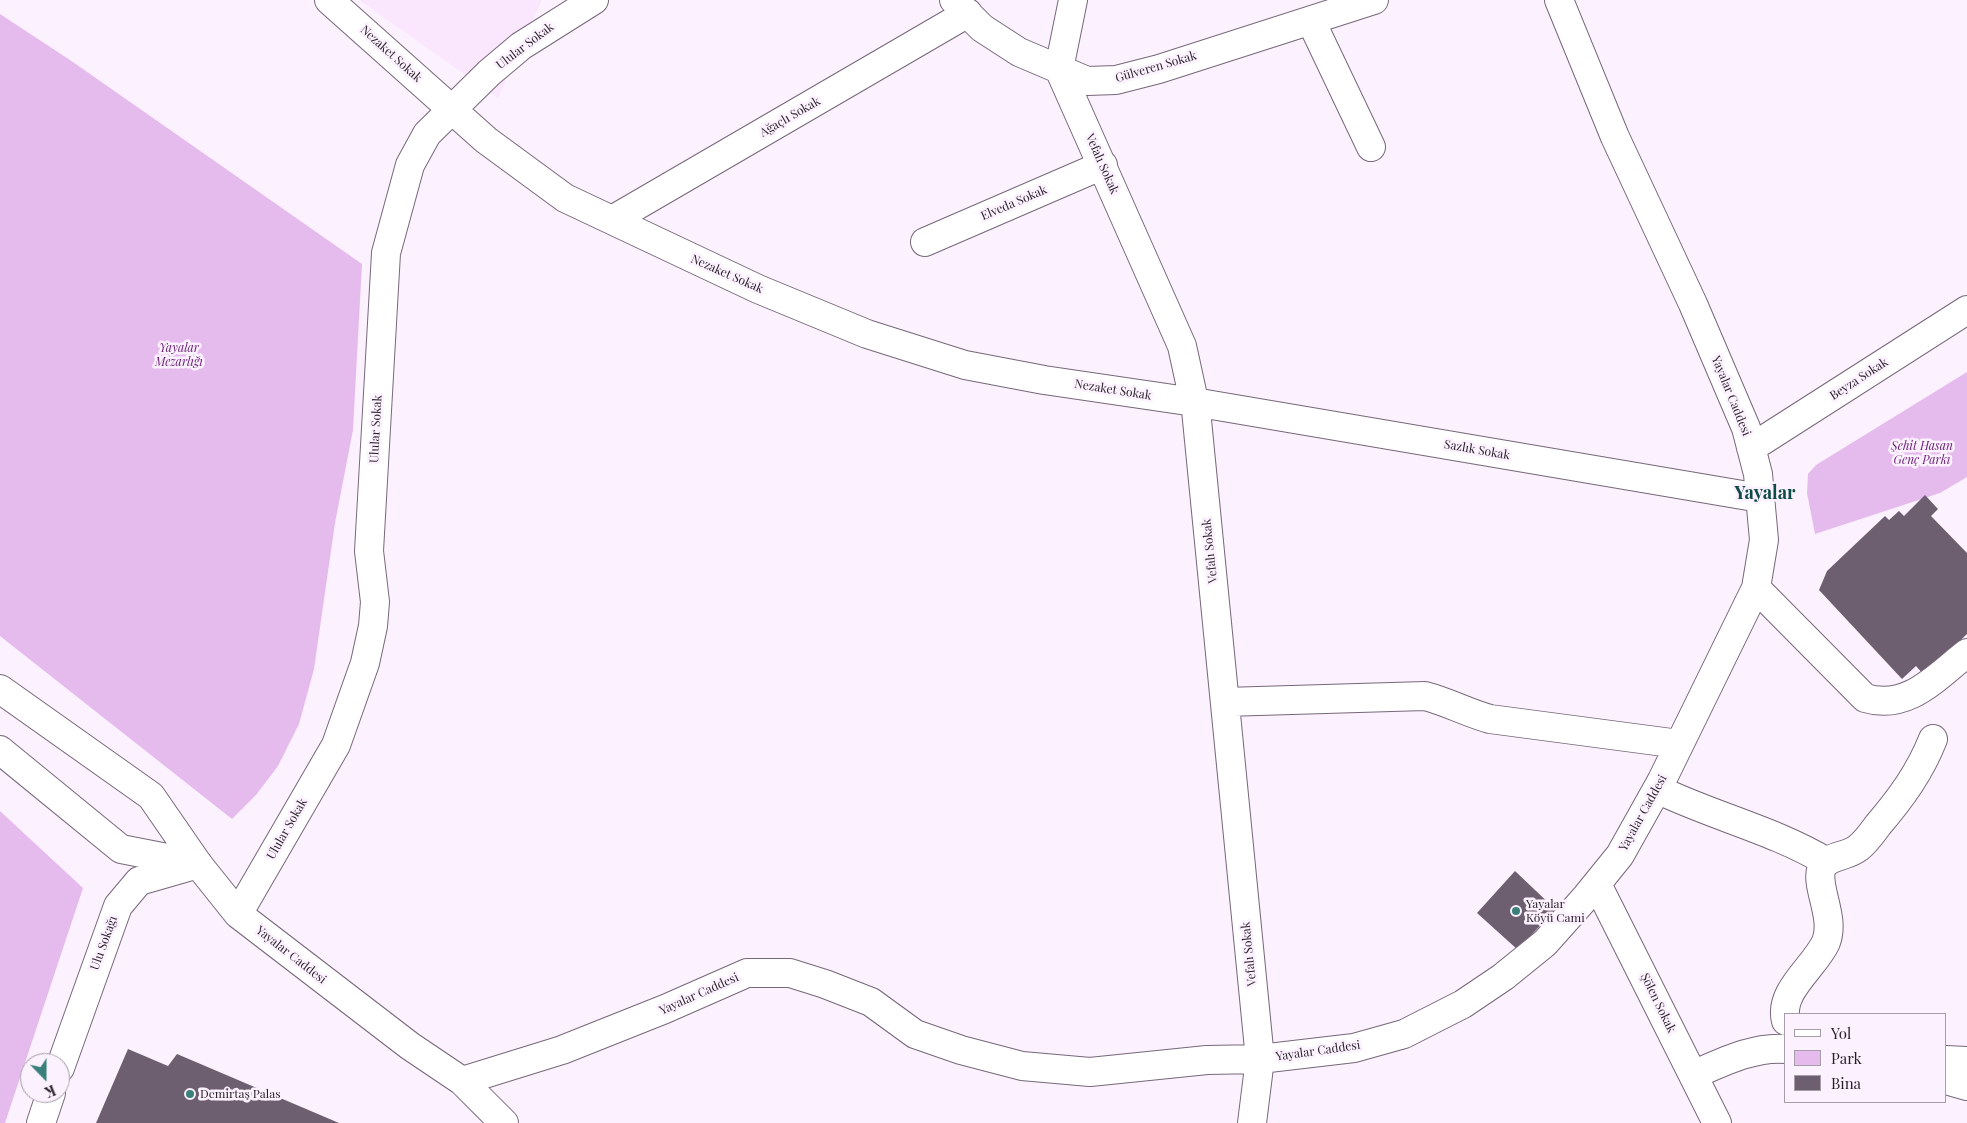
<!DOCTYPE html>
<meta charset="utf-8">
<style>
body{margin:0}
#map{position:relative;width:1967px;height:1123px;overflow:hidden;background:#fcf1fe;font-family:"Playfair Display",serif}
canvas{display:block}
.legend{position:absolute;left:1784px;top:1013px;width:162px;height:90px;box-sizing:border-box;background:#fcf1fe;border:1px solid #a69da8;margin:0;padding:6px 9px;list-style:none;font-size:15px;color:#261f27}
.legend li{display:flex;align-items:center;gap:10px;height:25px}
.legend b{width:25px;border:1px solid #a69da8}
.north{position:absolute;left:20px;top:1053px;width:50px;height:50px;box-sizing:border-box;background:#fcf1fe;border:1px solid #a69da8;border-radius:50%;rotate:158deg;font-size:14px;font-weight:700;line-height:20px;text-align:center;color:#261f27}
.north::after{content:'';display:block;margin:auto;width:18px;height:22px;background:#39807a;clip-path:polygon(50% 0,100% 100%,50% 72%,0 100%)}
</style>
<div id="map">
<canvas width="1967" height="1123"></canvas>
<ul class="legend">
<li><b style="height:6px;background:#fff"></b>Yol</li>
<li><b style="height:14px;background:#e5bbed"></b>Park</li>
<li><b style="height:14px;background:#6d5e70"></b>Bina</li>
</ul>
<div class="north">K</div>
</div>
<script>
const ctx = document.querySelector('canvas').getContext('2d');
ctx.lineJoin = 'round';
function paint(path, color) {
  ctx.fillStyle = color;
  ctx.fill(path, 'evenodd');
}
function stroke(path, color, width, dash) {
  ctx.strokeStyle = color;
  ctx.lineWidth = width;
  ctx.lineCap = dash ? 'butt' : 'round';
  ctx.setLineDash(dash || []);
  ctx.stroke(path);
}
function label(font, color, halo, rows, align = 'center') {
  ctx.font = font + ' "Playfair Display",serif';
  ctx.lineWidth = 5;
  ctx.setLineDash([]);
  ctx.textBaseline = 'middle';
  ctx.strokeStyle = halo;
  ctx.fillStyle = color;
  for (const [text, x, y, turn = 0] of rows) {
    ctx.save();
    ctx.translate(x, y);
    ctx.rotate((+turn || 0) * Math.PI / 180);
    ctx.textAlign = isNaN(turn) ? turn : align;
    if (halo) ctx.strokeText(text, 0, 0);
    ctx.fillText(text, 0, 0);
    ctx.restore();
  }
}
paint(new Path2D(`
 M359,0h183l-44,98z`), '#fae7fd');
paint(new Path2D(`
 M0,14l70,46 292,204 -9,166 -18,93 -21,146 -15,55 -21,42 -22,29 -24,24 -232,-183z
 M1967,372v105l-27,16 -125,41 -8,-41 1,-19 8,-9z
 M0,811l83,77 -78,235h-5z`), '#e5bbed');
paint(new Path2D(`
 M1925,495l13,14 -7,7 36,37v81l-43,41 -8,-9 -14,13 -83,-89 8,-19 58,-55 4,4 10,-9 5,5z
 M1515,871l40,38 -37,41 -41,-37z
 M128,1049l40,17 9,-12 162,69h-243z`), '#6d5e70');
const minor = new Path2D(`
 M329,0l157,140 79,58 193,91 109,45 98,31 79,15 150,22 566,96
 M954,0l28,28 37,24 68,29 29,-1 43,-11 215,-69
 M1073,0l-14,69 123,277 14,64 64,649 -8,64
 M1311,21l60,126
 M612,220l356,-207
 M925,242l178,-77
 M1751,448l216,-138
 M1756,588l109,110c43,13 71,-21 102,-45
 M1225,702l200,-6c23,6 43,17 65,23l189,25
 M1657,789c55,27 117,41 170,73
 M1597,884l120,239
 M238,914l98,-169 29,-82 8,-37 2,-24 -6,-51 17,-298 24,-88 17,-31 62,-61 32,-27 73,-46
 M1786,1021c-8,-30 29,-54 40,-79 10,-25 -12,-57 -4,-75 7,-12 25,-10 36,-19 8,-6 14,-15 20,-23 23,-27 42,-53 55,-86
 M1946,1060l21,1
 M60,1068l58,-162 21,-25 59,-17 40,50 172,132 52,35 42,42
 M1693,1075c28,-12 61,-29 93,-26
 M1946,1080l21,6
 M462,1081l100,-31 103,-41 82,-36h43l35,11 46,18 44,32 46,16 61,16 68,6 117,-12 53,-1 94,-11 50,-14 59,-30 40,-27 42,-34 41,-46 34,-42 42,-75 94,-192 8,-48 -6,-66 -12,-46 -53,-124 -78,-167 -56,-137
 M41,1123l10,-30`);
const major = new Path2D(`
 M0,689l151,107 47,68
 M0,750l121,99 77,15`);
stroke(minor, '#77677a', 30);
stroke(major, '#77677a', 30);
stroke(minor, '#fff', 28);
stroke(major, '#fff', 28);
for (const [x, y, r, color] of [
 [1516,911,5,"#39807a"],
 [190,1094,5,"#39807a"]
]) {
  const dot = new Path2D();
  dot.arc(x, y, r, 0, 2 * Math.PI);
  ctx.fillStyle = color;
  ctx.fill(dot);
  stroke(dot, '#fcf1fe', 2);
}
label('12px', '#261f27', '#fcf1fe', [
 ["Ulular Sokak",525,46,-37],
 ["Nezaket Sokak",391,54,42],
 ["Gülveren Sokak",1156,67,-16],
 ["Ağaçlı Sokak",790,117,-30],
 ["Vefalı Sokak",1102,164,66],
 ["Elveda Sokak",1014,203,-23],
 ["Nezaket Sokak",727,274,24],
 ["Beyza Sokak",1859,379,-33],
 ["Nezaket Sokak",1113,390,9],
 ["Yayalar Caddesi",1731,396,68],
 ["Ulular Sokak",376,429,-87],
 ["Sazlık Sokak",1477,450,10],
 ["Vefalı Sokak",1210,551,-96],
 ["Yayalar Caddesi",1643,813,-61],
 ["Ulular Sokak",287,829,-60],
 ["Ulu Sokağı",104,943,-70],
 ["Vefalı Sokak",1249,954,-96],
 ["Yayalar Caddesi",291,955,38],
 ["Yayalar Caddesi",699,994,-24],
 ["Şölen Sokak",1658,1003,64],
 ["Yayalar Caddesi",1318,1051,-8]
]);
label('italic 12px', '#691d77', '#fcf1fe', [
 ["Yayalar",179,348],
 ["Mezarlığı",179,362],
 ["Şehit Hasan",1922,446],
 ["Genç Parkı",1922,460]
]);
label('12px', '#261f27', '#fcf1fe', [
 ["Yayalar",1526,904],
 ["Köyü Cami",1526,918],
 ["Demirtaş Palas",200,1094]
], 'left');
label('bold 18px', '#0d4b47', '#fcf1fe', [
 ["Yayalar",1765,493]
]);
</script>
